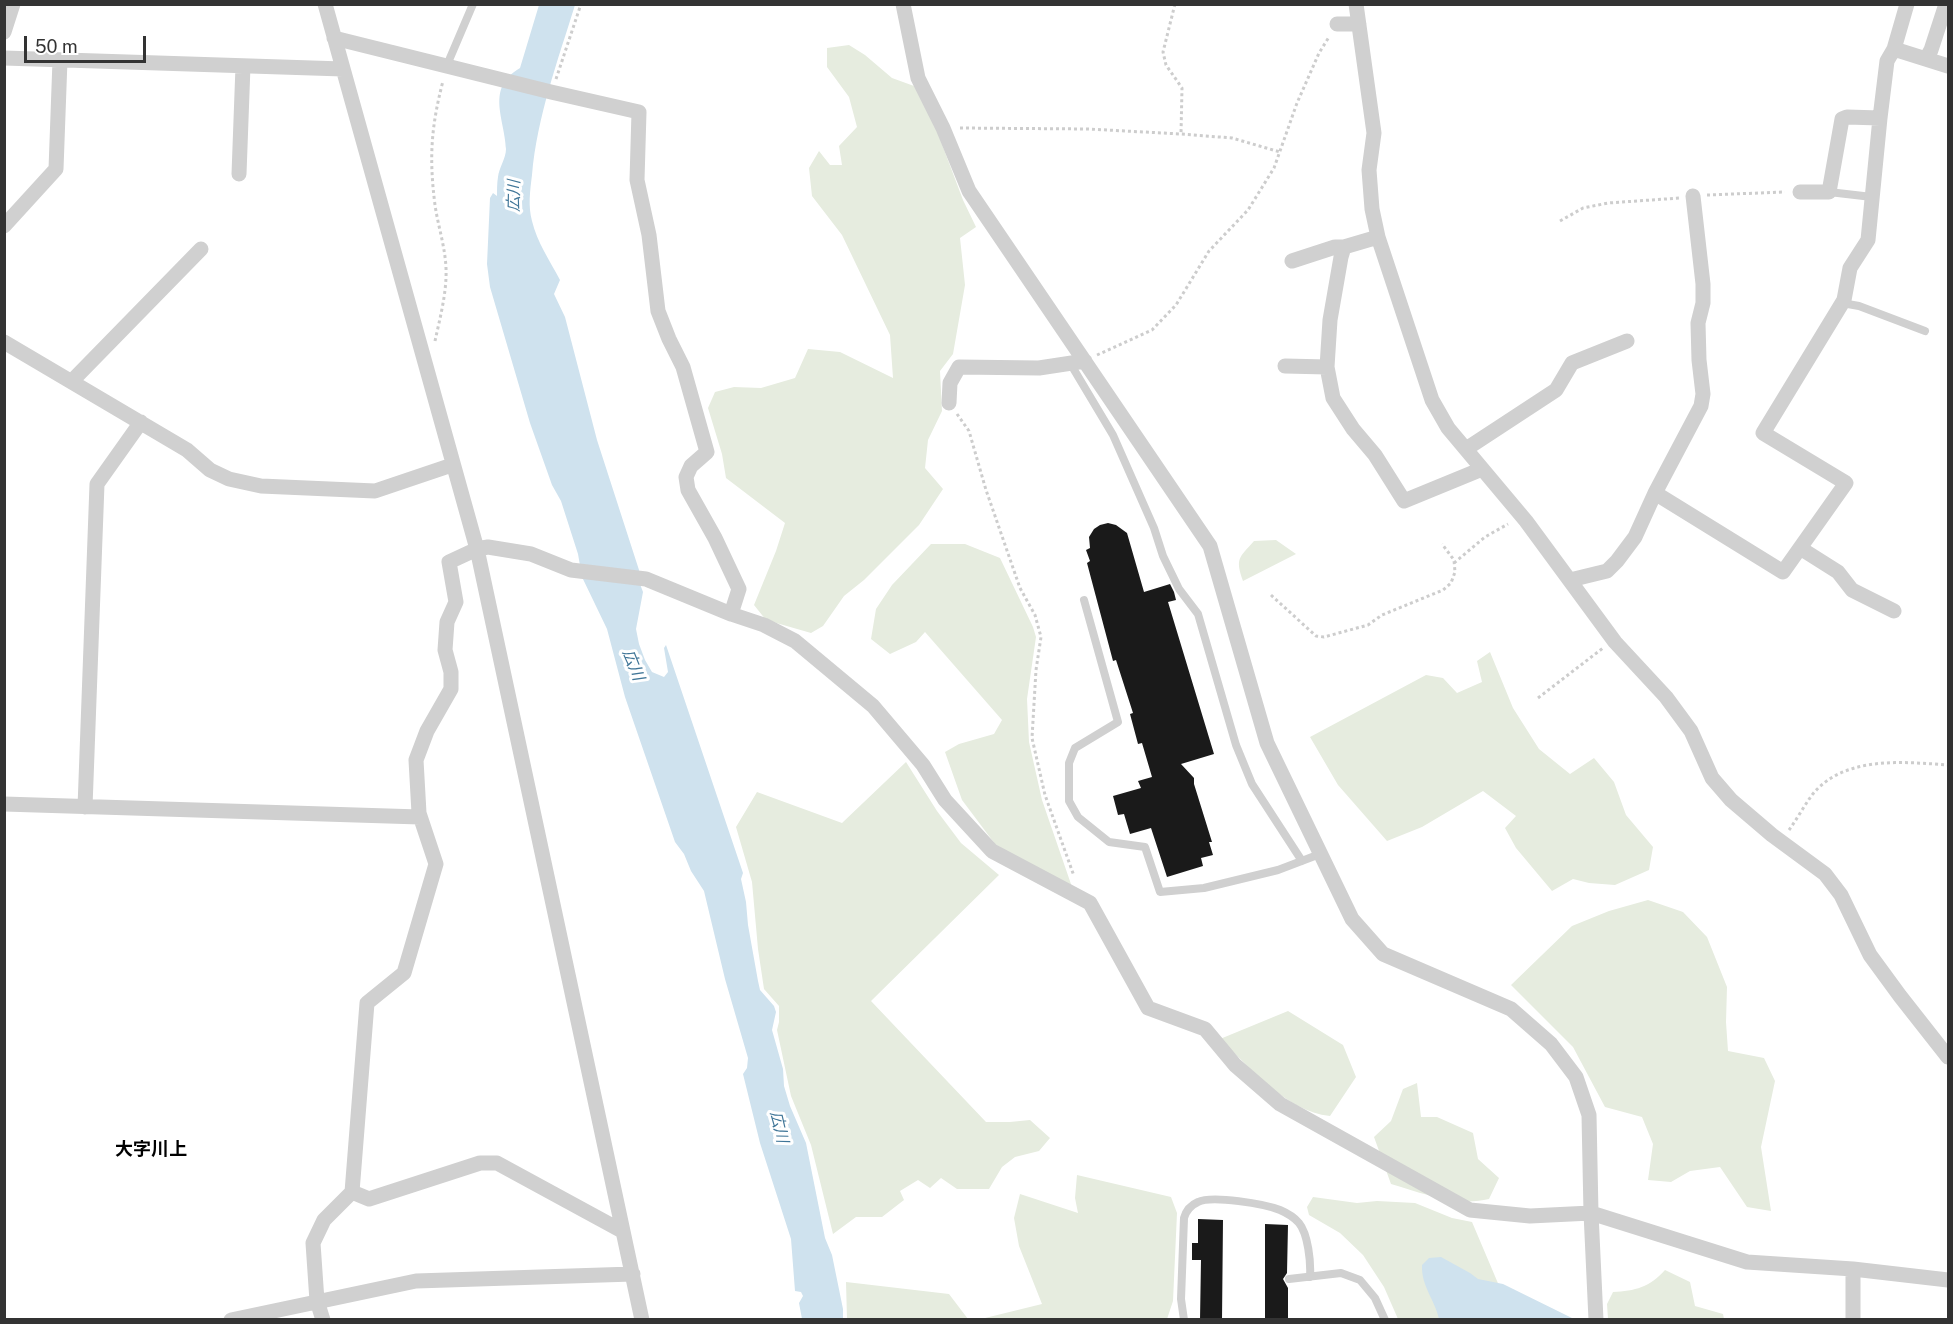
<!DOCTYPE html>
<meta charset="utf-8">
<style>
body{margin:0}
#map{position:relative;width:1953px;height:1324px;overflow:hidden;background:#fff;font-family:"Public Sans",sans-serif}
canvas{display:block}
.frame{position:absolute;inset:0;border:6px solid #333;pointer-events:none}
.scale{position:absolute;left:24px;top:36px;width:122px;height:27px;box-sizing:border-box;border:3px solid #333;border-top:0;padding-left:8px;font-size:18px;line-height:21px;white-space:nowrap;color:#333;-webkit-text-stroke:4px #fff;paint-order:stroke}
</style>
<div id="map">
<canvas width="1953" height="1324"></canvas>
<div class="frame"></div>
<div class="scale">50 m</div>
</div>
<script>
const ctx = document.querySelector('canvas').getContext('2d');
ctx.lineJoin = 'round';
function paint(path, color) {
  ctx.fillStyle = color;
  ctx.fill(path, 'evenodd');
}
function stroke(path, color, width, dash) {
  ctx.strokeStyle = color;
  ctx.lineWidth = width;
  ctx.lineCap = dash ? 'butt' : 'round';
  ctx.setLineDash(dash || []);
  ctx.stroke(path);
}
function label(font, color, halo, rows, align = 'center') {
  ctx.font = font + ' "Public Sans","Noto Sans JP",sans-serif';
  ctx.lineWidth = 6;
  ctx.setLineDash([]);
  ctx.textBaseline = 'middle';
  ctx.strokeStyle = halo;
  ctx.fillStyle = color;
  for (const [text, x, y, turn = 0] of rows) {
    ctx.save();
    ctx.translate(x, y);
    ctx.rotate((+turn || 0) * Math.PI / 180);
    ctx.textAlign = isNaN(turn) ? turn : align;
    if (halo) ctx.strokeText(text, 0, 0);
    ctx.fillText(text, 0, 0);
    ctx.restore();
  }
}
paint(new Path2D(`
 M849,45l16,10 27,23 22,8 23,45 26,69 13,27 -16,11 5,47 -12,69 -13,17 2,40 -14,29 -3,28 18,21 -24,36 -55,55 -20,16 -21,30 -12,7 -45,-13 -12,-15 22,-54 9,-28 -59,-45 -4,-24 -14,-46 7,-16 19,-5 27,1 34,-10 13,-29 32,3 53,26 -3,-43 -48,-100 -30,-39 -3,-28 10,-17 11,14h12l-3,-19 18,-19 -8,-30 -22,-30v-19z
 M1276,540l20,14 -53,27c-8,-23 -4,-23 11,-40z
 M931,544h34l35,14 33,69 3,10 -9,62 2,43 13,58 30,87 -35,-17 -42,-26 -33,-44 -17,-48 14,-8 35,-10 8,-14 -77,-88 -9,10 -26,12 -19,-15 5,-30 16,-24z
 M1490,652l23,56 26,41 31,25 24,-16 20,24 12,33 27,32 -4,23 -34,15 -26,-2 -16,-4 -21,12 -36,-43 -11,-20 11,-12 -33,-25 -61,36 -35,14 -49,-56 -28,-48 116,-62 17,3 14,15 25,-11 -5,-21z
 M906,762l31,49 24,32 38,32 -128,126 115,121h24l20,-2 20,18 -11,13 -24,6 -13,10 -13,22h-32l-16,-11 -11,10 -12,-8 -18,11 4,9 -22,17h-26l-23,17 -22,-89 -20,-49 -14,-66 2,-8v-16l-15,-17 -6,-40 -6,-67 -16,-55 21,-35 85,31z
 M1648,900l35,12 24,25 20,50 -1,35 2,29 36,7 11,23 -14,66 10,64 -24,-4 -27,-40 -30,4 -19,11 -23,-2 5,-36 -11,-27 -37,-10 -32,-60 -62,-62 61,-59 37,-15z
 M1288,1011l55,34 13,32 -26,39c-45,-5 -79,-48 -110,-77z
 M1417,1083l4,34h16l36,16 5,26 21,19 -10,21c-33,8 -67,-6 -98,-15l-17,-47 17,-16 12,-32z
 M1077,1175l94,22 6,16 -4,88 -6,18h-186l61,-15 -23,-58 -5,-28 6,-24 58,19 -3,-15z
 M1313,1197l44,6 20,-2 38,2 37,15 20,4 28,66 -40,31h-62l-14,-32 -21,-32 -23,-22 -31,-18 -2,-8z
 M1665,1270l25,12 5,24 28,8 1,5h-116l-1,-15 6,-12c22,-1 37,-5 52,-22z
 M846,1282l103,12 19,25h-121z`), '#e6ecdf');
paint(new Path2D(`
 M539,5h36c-17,55 -38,112 -43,170 -2,16 -4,31 0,46 5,21 18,40 28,59l-6,14 11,23 32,123 42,130 1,14 3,8 -7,37 3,15 6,16 7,12 12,5 4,-5 -4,-24 2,-3 77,228 -2,6 5,23 2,23 10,56 2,9 14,16 2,6 -4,18 11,39 1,17 6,20 16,37 19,95 7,17 11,54v10h-41l-3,-16 4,-7 -2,-4 -6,-1 -4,-52 -31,-96 -17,-69 4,-6 1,-10 -23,-79 -21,-88 -13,-20 -7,-17 -9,-12 -50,-145 -18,-68 -25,-52 -4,-23 -17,-53 -9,-16 -22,-62 -40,-136 -3,-23 3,-66 3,-5 4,3c0,-7 0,-13 1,-19 1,-9 8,-19 8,-28 -1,-30 -21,-61 14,-81z
 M1441,1257l29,16 8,6 25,5 71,35h-135c-4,-19 -18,-33 -17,-54l7,-7z`), '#cfe2ee');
paint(new Path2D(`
 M1108,523l8,2 11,8 17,59 26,-8 4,8 2,8 -8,2 46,152 -33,10 13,14v6l18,58h-3l4,13 -12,3 2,8 -36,11 -16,-49 -21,6 -6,-20 -6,1 -5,-19 28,-8 -3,-7 14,-4 -10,-34 -4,1 -8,-30 3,-1 -17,-53 -3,1 -26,-98 3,-2 -4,-11 4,-2 -1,-11 5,-8 6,-4z
 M1198,1219l25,1 -1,100h-22l1,-60h-9v-17h6z
 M1265,1224l23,1 -1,48 -4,6 5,9v32h-23z`), '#1a1a1a');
stroke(new Path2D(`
 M1175,4l-12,48 3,13 16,23 -1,46
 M556,79l25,-75
 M960,128l128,1 93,5 51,4 48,14
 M1707,195l78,-3
 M1560,221l23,-13 25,-5 72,-5
 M435,341c5,-23 12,-49 11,-73 -1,-22 -8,-42 -11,-63 -6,-47 -4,-78 8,-124
 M1097,355l55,-25 24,-25 33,-54 39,-41 26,-42 23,-65 22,-50 10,-16
 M957,414l12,17 17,59 34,98 15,27 6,22 -5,33 -4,68 13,57 29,81
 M1454,563l31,-26 23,-13
 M1271,595l45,41 8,1 44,-12 14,-10 61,-25 8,-7 4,-11 -1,-12 -12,-16
 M1538,698l65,-50
 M1789,830c8,-11 15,-24 23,-35 32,-40 92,-33 136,-30`), '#cdcdcd', 3, [3, 3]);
stroke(new Path2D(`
 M447,65l26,-61
 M1829,192l43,5
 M1842,303l17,3 66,25
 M1070,363l43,72 41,93 9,28 16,33 19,25 38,131 16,39 50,77
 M1084,600l34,122 -43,26 -6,15v38l9,16 31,25 36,5 15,45 44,-4 74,-18 42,-16
 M1289,1279l52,-6 19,7 15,18 10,22
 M1184,1320l-3,-21 3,-81c2,-7 7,-13 14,-16 14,-7 67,2 82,8 7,3 14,7 19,13 9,11 12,39 11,54`), '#d0d0d0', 8);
stroke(new Path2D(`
 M325,4l152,545 165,771
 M903,4l15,74 25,50 26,63 241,355 57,197 85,176 31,35 128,55 40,35 25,33 13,38 2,98 5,107
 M1356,4l18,129 -5,37 3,39 6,28 54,163 16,28 78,93 89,121 51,55 25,34 21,47 19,22 41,35 53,39 16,21 29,60 30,41 48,61
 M1337,24h22
 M4,32l9,-28
 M334,38l217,54 88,20 -2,68 12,55 9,76 11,28 14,28 24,85 -16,14 -5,11 2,13 27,48 24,51 -8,25
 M1894,49l54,17
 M4,58l339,11
 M1926,59l5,-9 15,-46
 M239,174l4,-108
 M1800,192h29l13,-73 5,-2 33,1
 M4,226l52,-57 4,-109
 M1378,237l-34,10 -3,10 -11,63 -3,47 6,31 20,31 22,26 29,46 78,-32
 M1292,261l43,-14h9
 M4,342l183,108 23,20 19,9 32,7 114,5 77,-26
 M1285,366l42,1
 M72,381l129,-132
 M949,403l1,-20 9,-16 80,1 46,-7
 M1466,449l90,-59 16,-27 55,-22
 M1655,493l128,79 63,-89 -83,-50 81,-133 6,-32 18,-28 12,-122 7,-57 7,-12 13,-45
 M1800,548l38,24 14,18 42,21
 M1570,580l37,-9 10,-10 18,-24 20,-44 46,-87 2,-12 -4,-34 -1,-37 5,-20v-19l-10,-88
 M4,804l416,13
 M85,807l12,-323 44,-62
 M352,1192l17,7 111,-36h17l125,68
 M231,1320l185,-39 217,-7
 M323,1320l-6,-19 -4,-58 11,-23 28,-28 15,-189 37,-30 32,-109 -17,-51 -3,-53 11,-29 24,-42v-17l-6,-22 2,-28 9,-20 -7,-40 28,-13 11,-2 43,7 40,16 75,9 85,35 33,11 31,16 78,65 50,59 22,35 47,51 98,52 58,105 57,21 30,36 45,39 190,106 60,6 61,-3 156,49 106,7 95,11
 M1853,1320v-51`), '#d0d0d0', 15);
label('italic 16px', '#3f7597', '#fff', [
 ["広川",514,196,-89],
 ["広川",633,665,68],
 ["広川",779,1127,77]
]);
label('bold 18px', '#000', '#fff', [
 ["大字川上",151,1149]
]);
</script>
